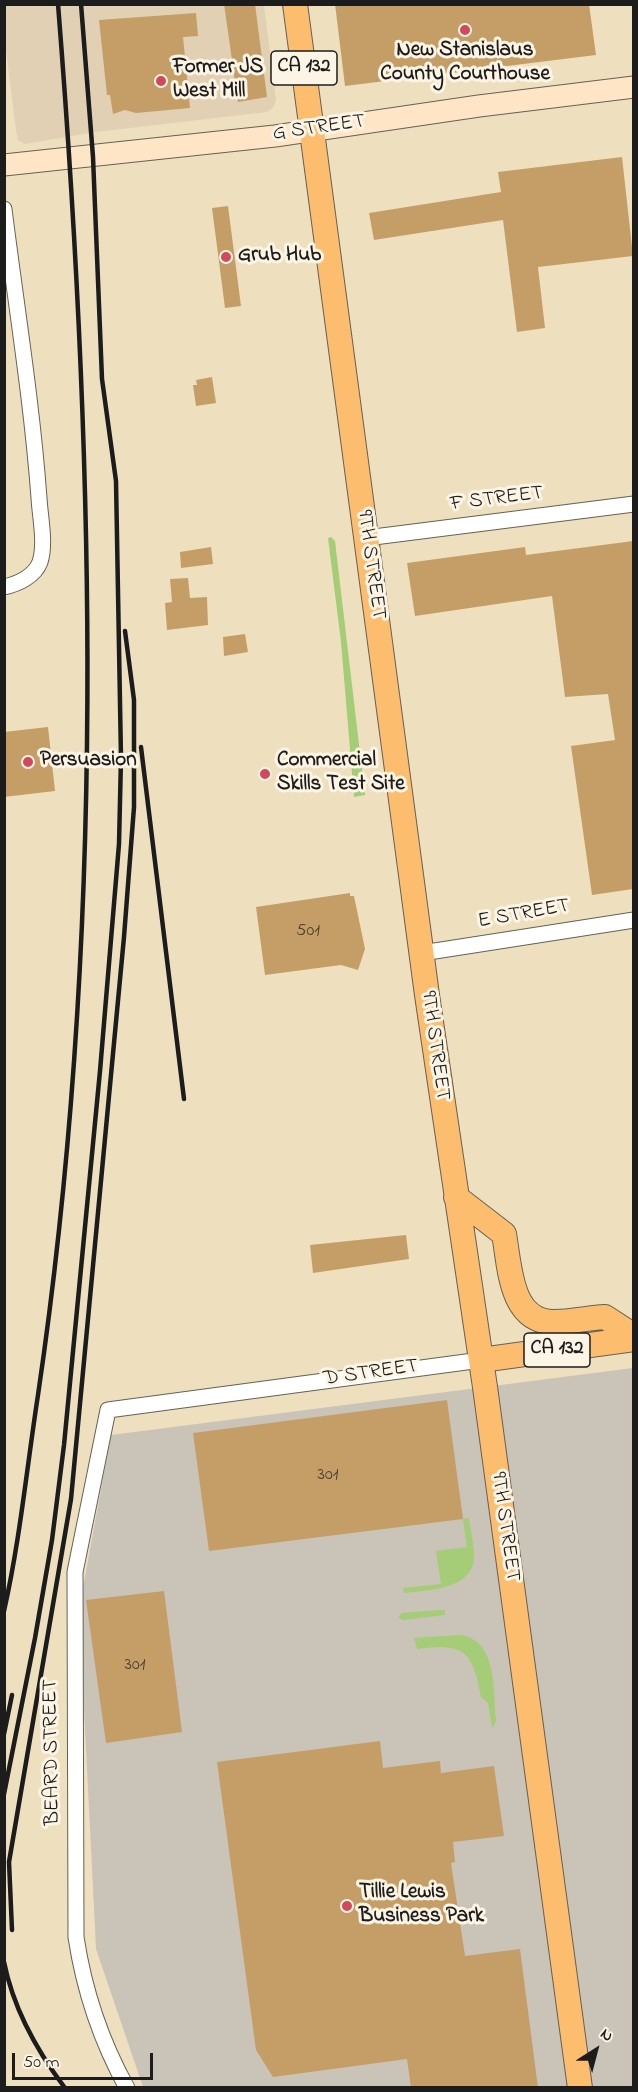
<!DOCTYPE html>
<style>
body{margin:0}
#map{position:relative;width:638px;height:2092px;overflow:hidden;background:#eee0bf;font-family:"Indie Flower",sans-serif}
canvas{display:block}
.frame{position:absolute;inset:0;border:6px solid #1c1c1c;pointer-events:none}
.north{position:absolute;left:566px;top:2020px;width:60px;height:60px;-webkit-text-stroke:4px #fcf5e5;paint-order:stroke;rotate:36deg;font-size:16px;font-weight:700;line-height:24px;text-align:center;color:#1c1c1c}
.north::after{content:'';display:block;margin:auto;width:21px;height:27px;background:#1c1c1c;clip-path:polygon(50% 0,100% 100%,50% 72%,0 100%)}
.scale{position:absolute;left:12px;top:2053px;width:141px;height:27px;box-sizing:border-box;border:3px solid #1c1c1c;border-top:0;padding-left:8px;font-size:18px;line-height:21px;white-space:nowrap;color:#1c1c1c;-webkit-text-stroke:4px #fcf5e5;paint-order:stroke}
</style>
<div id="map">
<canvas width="638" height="2092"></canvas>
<div class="frame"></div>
<div class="north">N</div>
<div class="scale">50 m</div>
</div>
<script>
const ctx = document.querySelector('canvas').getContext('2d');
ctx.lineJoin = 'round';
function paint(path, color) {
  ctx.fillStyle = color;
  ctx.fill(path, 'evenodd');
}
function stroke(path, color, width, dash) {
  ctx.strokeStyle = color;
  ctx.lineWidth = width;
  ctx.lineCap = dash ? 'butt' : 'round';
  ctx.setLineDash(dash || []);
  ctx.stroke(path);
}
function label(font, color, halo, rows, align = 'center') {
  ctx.font = font + ' "Indie Flower",sans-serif';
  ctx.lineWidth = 6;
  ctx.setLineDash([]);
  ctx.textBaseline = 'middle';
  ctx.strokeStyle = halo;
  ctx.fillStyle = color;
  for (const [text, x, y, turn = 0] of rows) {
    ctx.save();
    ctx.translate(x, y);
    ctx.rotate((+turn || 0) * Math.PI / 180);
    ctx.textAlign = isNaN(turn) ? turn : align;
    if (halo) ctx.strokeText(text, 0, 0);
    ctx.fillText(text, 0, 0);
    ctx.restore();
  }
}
paint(new Path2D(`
 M4,5h260l12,95 -3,8 -6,4 -171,20 -71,12 -7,-4 -2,-9 -11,-89z`), '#e2d0b4');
paint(new Path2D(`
 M633,1368v719h-490l-47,-138 -17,-340 32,-174z`), '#cac3b8');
paint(new Path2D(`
 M331,537l4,4 30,254 -11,2 -13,-155 -13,-104z
 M469,1518c1,12 5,25 5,37 1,35 -46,35 -70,38l-1,-5 38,-4 -5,-33 31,-4 -4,-28z
 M440,1610h5v5l-42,5 -5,-3 4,-4z
 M461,1635c37,6 32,56 35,85l-2,6 -2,1 -4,-24 -7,-6c-8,-45 -16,-55 -64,-48l-3,-11z`), '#a5cc76');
paint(new Path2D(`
 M224,4h31l12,93 -29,5z
 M335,4h254l7,51 -251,31z
 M196,13l2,23 -15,1 7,71 -54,5 -11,-3 -12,4 -3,-19h-3l-8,-75z
 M622,157l11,99 -95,11 7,61 -28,4 -14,-112 -129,20 -5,-27 132,-21 -3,-20z
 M228,206l13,100 -16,2 -13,-100z
 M212,377l4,26 -20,3 -3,-21h4l-1,-5z
 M633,541v348l-41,6 -21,-149 44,-6 -7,-46 -43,3 -13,-101 -137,20 -8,-53 118,-16 1,8z
 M211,547l2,17 -32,4 -1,-16z
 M188,578l2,20 17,-1 1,28 -41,5 -2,-27 7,-1 -2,-23z
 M245,634l3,18 -24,4 -1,-19z
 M48,727l7,64 -51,6v-65z
 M350,893v3h4l11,53 -7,21 -17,-5 -76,10 -9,-68z
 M406,1235l3,24 -96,14 -3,-28z
 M447,1400l16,119 -254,32 -16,-118z
 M164,1591l18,141 -76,11 -20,-143z
 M380,1741l3,27 57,-7 1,12 53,-7 10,70 -51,6 2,20 -4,1 14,93 55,-7 18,139h-127l-4,-29 -134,18 -17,-27 -39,-288z`), '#c59e67');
const street = new Path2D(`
 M4,209c12,96 28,193 35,289 1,19 7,45 1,64 -5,14 -22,22 -36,25
 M366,538l268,-34
 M422,953l212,-33
 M127,2088c-26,-47 -43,-98 -51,-151l-1,-365 33,-162 373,-50`);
const secondary = new Path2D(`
 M4,165l271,-29 204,-30 155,-19`);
const primary = new Path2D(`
 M295,4l132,991 58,392 95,701
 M456,1197l48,37c6,33 6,88 50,88 17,0 34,-4 51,-5l29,19
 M481,1360l153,-21`);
stroke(street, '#666155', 17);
stroke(secondary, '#666155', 23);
stroke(primary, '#666155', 26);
stroke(street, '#fff', 15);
stroke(secondary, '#fee5c5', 21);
stroke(primary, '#fcbd6f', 24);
stroke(new Path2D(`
 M141,747l43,352
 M4,1611c16,-71 23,-145 34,-216 68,-461 57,-928 20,-1391
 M4,1734l8,-39
 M4,1794l31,-156 17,-98 12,-95 36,-374 19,-227 2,-86 -5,-277 -14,-102 -9,-222 -12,-153
 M12,1930l-3,-68 62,-363 53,-562 10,-130v-107l-9,-69
 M4,1962c9,45 33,89 61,126`), '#1c1c1c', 4.5);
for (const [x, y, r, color] of [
 [465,30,6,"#d1495b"],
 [161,81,6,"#d1495b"],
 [226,257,6,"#d1495b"],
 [28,762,6,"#d1495b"],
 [265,774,6,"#d1495b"],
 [347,1906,6,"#d1495b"]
]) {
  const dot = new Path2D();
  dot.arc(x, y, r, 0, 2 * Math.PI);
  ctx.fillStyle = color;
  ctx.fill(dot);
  stroke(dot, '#fcf5e5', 2);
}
label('18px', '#463c2f', null, [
 ["501",308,932],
 ["301",328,1476],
 ["301",135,1666]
]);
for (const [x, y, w] of [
 [304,68,66],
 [557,1350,66]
]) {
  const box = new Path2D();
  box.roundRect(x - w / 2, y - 17, w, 34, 4.5);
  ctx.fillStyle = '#fcf5e5';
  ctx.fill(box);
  stroke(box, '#1c1c1c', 1.5);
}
label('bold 20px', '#1c1c1c', null, [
 ["CA 132",304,68],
 ["CA 132",557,1350]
]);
label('bold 21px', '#1c1c1c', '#fcf5e5', [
 ["New Stanislaus",465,52,"center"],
 ["County Courthouse",465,76,"center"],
 ["Former JS",173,69],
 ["West Mill",173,93],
 ["Grub Hub",238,257],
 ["Persuasion",40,762],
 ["Commercial",277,762],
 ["Skills Test Site",277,786],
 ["Tillie Lewis",359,1894],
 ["Business Park",359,1918]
], 'left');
label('21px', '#1c1c1c', '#fcf5e5', [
 ["G STREET",319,129,-8],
 ["F STREET",497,500,-7],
 ["9TH STREET",370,565,82],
 ["E STREET",524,915,-10],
 ["9TH STREET",434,1046,82],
 ["D STREET",371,1374,-8],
 ["9TH STREET",504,1527,82],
 ["BEARD STREET",53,1752,-91]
]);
</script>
